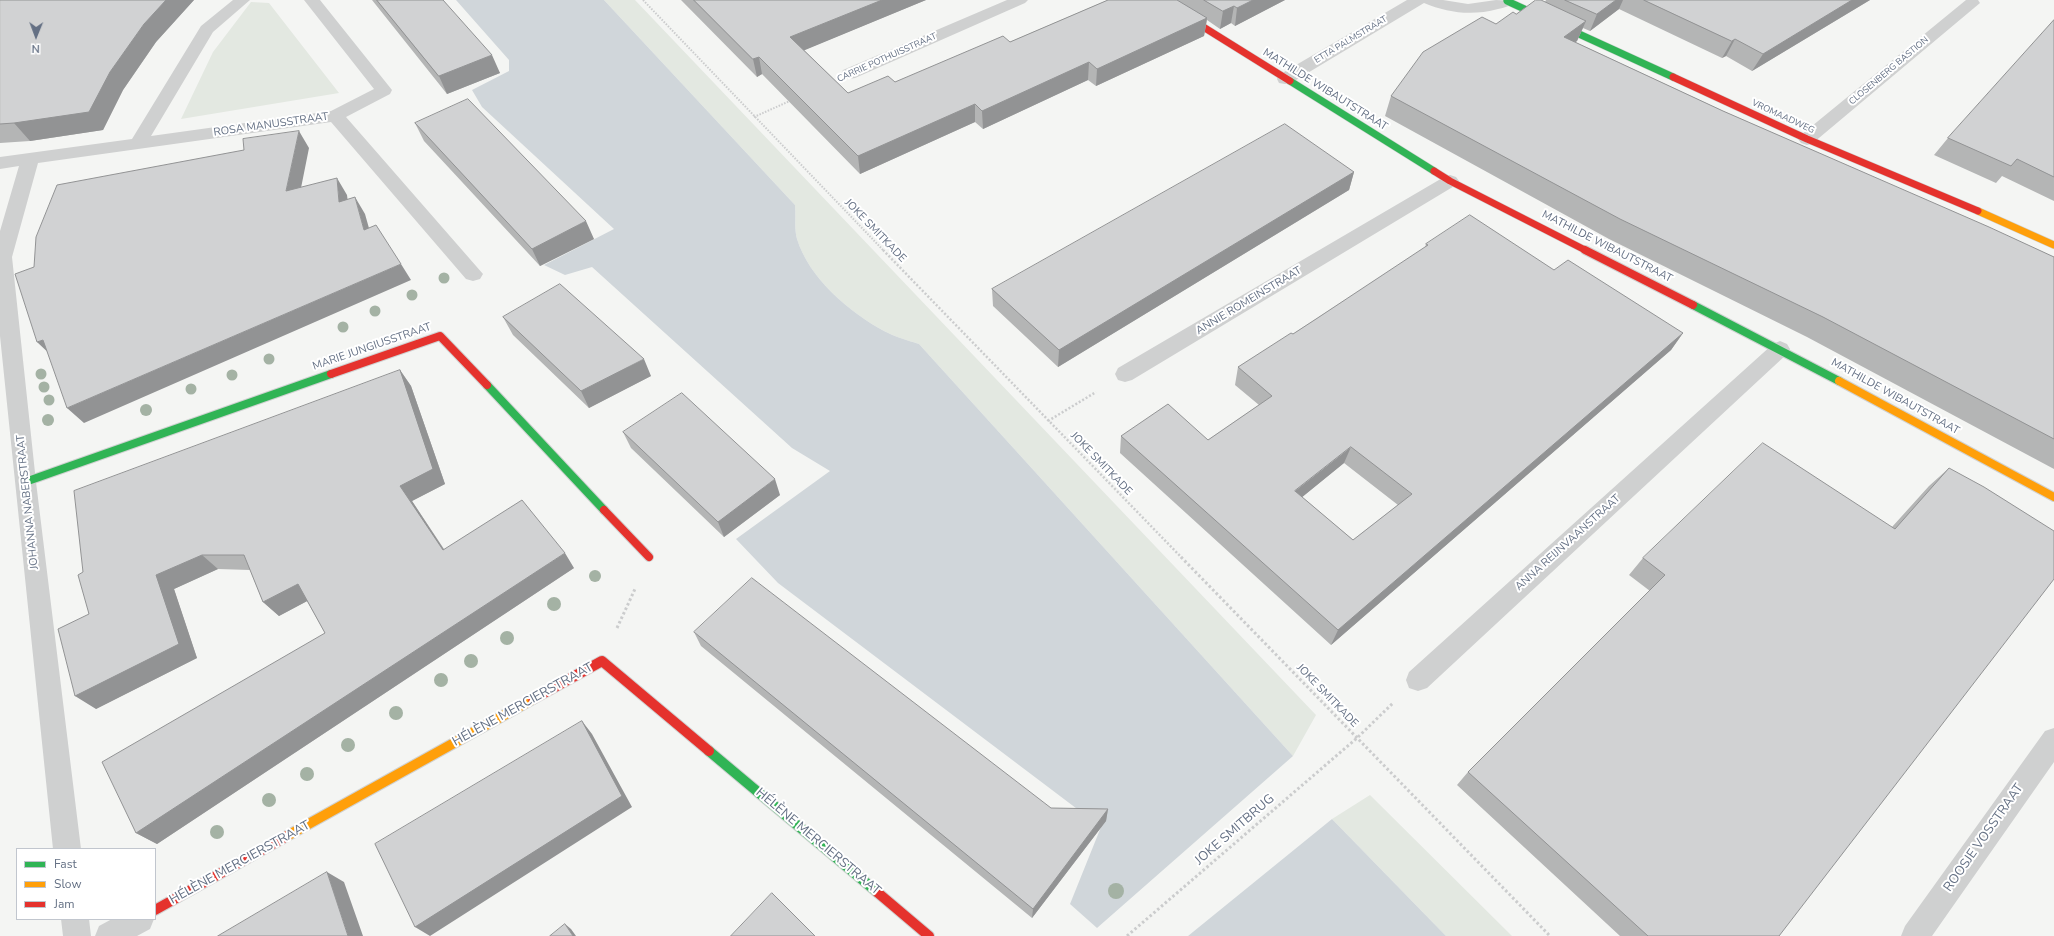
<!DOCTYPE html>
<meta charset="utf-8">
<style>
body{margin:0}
#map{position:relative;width:2054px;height:936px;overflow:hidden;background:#f4f5f3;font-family:"Nunito Sans",sans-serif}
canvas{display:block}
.legend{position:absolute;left:16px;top:848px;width:140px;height:72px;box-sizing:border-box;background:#fff;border:1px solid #c1c6ce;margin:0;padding:5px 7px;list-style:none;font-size:12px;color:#647084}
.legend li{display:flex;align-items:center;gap:8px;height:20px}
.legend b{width:20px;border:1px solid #c1c6ce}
.north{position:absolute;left:16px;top:16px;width:40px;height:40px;-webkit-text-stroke:3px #fff;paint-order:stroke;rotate:181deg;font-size:11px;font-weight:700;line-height:16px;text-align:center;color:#647084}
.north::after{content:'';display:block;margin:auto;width:14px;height:18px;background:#647084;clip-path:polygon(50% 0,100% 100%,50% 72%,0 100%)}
</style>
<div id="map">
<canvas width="2054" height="936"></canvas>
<ul class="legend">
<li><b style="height:5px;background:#30b455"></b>Fast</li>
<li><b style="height:5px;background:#ff9f0a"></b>Slow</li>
<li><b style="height:5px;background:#e5322d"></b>Jam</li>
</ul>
<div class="north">N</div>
</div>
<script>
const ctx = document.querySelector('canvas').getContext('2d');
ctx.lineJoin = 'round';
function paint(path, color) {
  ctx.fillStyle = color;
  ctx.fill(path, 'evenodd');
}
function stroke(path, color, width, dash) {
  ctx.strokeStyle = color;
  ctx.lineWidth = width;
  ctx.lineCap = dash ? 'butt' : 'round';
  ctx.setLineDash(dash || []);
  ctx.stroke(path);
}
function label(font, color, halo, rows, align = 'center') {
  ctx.font = font + ' "Nunito Sans",sans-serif';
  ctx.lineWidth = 4;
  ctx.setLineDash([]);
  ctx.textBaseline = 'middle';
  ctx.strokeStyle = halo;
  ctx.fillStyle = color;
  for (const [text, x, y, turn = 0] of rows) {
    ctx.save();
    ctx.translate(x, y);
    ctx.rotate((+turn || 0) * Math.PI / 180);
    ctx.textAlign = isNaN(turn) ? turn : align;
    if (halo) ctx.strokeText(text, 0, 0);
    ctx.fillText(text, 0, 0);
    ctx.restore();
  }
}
paint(new Path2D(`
 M604,0h31l681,715 -23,41 -374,-412c-12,-4 -24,-7 -35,-13 -35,-19 -75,-53 -87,-92 -3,-10 -1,-24 -2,-34z
 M251,2l18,1 70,90 -158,26 32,-67z
 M1370,795l142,141h-66l-114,-117z`), '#e3e8e1');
paint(new Path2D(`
 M456,0h148l191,205c1,10 -1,24 2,34 12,39 52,73 87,92 11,6 23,9 35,13l374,412 -196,172 -27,-24 31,-77 -323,-244 -42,-44 94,-68 -38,-23 -200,-181 -27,8 -21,-10 70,-36 -132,-122 -10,-17 37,-19v-11z
 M1332,819l114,117h-258z`), '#d0d6da');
const fastFar2 = new Path2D(`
 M1509,0l-2,1 166,76
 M1290,81l144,90`);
const fastFar1 = new Path2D(`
 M1693,305l146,76
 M487,385l117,125
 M25,482l306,-108`);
const fast = new Path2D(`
 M709,751l168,141`);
const slowFar2 = new Path2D(`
 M1978,211l76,34`);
const slowFar1 = new Path2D(`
 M1839,381l215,116`);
const slow = new Path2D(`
 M287,836l246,-137`);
const jamFar2 = new Path2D(`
 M1160,0l130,81
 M1673,77l134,62 171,72
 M1434,171l16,10 137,70`);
const jamFar1 = new Path2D(`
 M1585,250l108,55
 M331,374l109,-38 47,49
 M604,510l45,47`);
const jam = new Path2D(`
 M533,699l69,-38 107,90
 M877,892l52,44
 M155,910l132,-74`);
stroke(fastFar2, '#d0d2d2', 8);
stroke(fastFar1, '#d0d2d2', 10);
stroke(fast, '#d0d2d2', 12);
stroke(slowFar2, '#d0d2d2', 8);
stroke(slowFar1, '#d0d2d2', 10);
stroke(slow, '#d0d2d2', 12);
stroke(jamFar2, '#d0d2d2', 8);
stroke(jamFar1, '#d0d2d2', 10);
stroke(jam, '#d0d2d2', 12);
stroke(new Path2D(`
 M643,0l241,251
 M754,117l38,-17`), '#cbcccd', 2, [1.5, 1.5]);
stroke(new Path2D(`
 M883,250l299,308
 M1048,421l48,-29`), '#cbcccd', 2.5, [2, 2]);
stroke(new Path2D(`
 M1181,557l369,379
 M617,628l18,-39
 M1127,936l230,-198 36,-35`), '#cbcccd', 3, [2.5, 2.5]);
paint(new Path2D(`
 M233,0h17l-37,32 -62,104 180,-25 43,-22 -70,-89h16l72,90 -2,4 -44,23 137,157 -3,5 -7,2 -7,-2 -135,-157 -293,41 -26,94 24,225 45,367h-28l-53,-513v-105l19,-65 -19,3v-12l132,-18 69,-113z
 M1007,0h21l-3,3 -170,75 -6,1 -6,-1 -2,-4 2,-4z
 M1407,0h36l25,4 28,-4 19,1c-4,5 -11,7 -17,8 -26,7 -50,4 -74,-6l-133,80 -6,1 -6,-1 -2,-4 2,-4z
 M1966,0h12l2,3 -167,140 -6,2 -6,-2 -3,-4 3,-4z
 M1450,175l6,2 3,4 -3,4 -324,195 -7,2 -7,-2 -3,-6 3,-6 326,-191z
 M1780,341l7,3 3,5 -3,5 -360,334 -9,3 -9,-3 -3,-8 3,-8 364,-328z
 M2054,728v34l-122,174h-31l4,-10 140,-195z
 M61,919h28l2,17h-28z
 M112,919h42l-4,10 -13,7h-42l4,-10z`), '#cfd0d0');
stroke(fastFar2, '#30b455', 7);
stroke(fastFar1, '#30b455', 8);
stroke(fast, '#30b455', 10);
stroke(slowFar2, '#ff9f0a', 7);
stroke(slowFar1, '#ff9f0a', 8);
stroke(slow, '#ff9f0a', 10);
stroke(jamFar2, '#e5322d', 7);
stroke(jamFar1, '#e5322d', 8);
stroke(jam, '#e5322d', 10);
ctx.fillStyle = '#a4b2a4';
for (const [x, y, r] of [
 [444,278,5.5],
 [412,295,5.5],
 [375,311,5.5],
 [343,327,5.5],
 [269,359,5.5],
 [41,374,5.5],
 [232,375,5.5],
 [44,387,5.5],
 [191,389,5.5],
 [49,400,5.5],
 [146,410,6],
 [48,420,6],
 [595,576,6],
 [554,604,7],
 [507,638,7],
 [471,661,7],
 [441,680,7],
 [396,713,7],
 [348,745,7],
 [307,774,7],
 [269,800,7],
 [217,832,7],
 [1116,891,8]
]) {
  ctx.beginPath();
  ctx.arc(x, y, r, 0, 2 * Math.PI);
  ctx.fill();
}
paint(new Path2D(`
 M0,0h194l-38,42 -33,48 -20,40 -73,11 -30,2z
 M372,0h71l57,73 -53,21z
 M681,0h245l-122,50 44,43 47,-11 115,-40 98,-42h177l-50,26 -4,-3 -11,6 -13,-9 -3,16 -108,50 -8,-6 -105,49 -8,-7 -115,52 -98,-100 -5,3z
 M1546,0h324l-118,71 -26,-15 -4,2 -103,-49 -29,22 -7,-3 -6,13 -2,1 148,69 331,146v212l-247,-132 -198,-98 -224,-123 6,-20 105,-72 20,-10 29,-12z
 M2054,20v181l-52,-25 -6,7 -62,-28 14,-17z
 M415,123l179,116 -54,27 -116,-125z
 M1354,172l-5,18 -291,177 -65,-61 -1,-17z
 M1426,244l128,26 129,63 -12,17 -340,295 -211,-192 1,-17 87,4 51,-35 -24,-20 3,-18 55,-33 132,-86zM1344,463l54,42 -45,35 -51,-43z
 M503,317l148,59 -62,32 -76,-73z
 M400,370l11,16 34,98 -33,17 32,48 130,19 -417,276 -21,-11 189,-200 -18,-32 -28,15 -16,-14 -13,-32 -32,-1 -44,20 23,69 -101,51 -7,-95 -6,-42z
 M623,432l157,63 -56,42 -93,-89z
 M1949,468l-170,468h-159l-163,-151 11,-13 182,-181 -21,-16 14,-17 249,-31 37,-41z
 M694,632l357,176 57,1 -2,12 -74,97 -331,-272z`), '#b4b5b5');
paint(new Path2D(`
 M166,0h28l-38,42 -33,48 -20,40 -73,11 -16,-18 96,-51 34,-48z
 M882,0h44l-133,55 -3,-18z
 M1253,0h32l-50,26 2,-18z
 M1616,0h7l-4,9 -29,22 7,-17z
 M1852,0h18l-118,71 11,-17z
 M1234,6l-3,17 -11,6 3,-18z
 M1207,18l-3,18 -108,50 1,-17z
 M1586,21l-9,20 -22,17 9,-21z
 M1735,39l-9,17 -4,2 10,-17z
 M492,55l8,18 -53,21 -8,-18z
 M759,57l3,17 -5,3 -4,-18z
 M1089,62l-1,18 -105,49 -1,-18z
 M975,104v18l-115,52 -2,-18z
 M299,131l10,17 -12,60 -11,-17z
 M1354,172l-5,18 -291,177 1,-17z
 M337,178l10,17 3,23 -11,-16z
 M355,197l10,17 9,32 -10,-16z
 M586,221l8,18 -54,27 -8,-17z
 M401,264l10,16 -327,143 -17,-15z
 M1683,333l-12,17 -340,295 7,-15z
 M43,340l11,18 -17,-16z
 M644,359l7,17 -62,32 -8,-17z
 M400,370l11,16 34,98 -33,17 42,64 -11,-15 -43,-64z
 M1351,447l-7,16 -54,44 5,-16z
 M775,479l5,16 -56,42 -6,-15z
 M565,553l9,15 -417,276 -21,-11z
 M202,555l16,14 -44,20 23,69 -101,51 -21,-13 81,-121z
 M298,584l15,14 -34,18 -16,-14z
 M582,721l10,13 40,73 -202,129 -15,-9z
 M1108,809l-2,12 -74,97 1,-9z
 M327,872l17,10 19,54h-15z
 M565,924l6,5 5,7h-3z`), '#929394');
const building = new Path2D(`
 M0,0h166l-22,24 -34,48 -21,40 -75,11 -14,1z
 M377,0h66l49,55 -53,21z
 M694,0h188l-92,37 58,56 40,-17 7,6 108,-46 7,6 98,-42h69l30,18 -110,51 -8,-7 -107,49 -7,-7 -117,52 -99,-99 -6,2z
 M1204,0h49l-16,8 -3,-2 -11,5z
 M1536,0h5l45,21 -22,16 159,74 266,116 65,30v182l-231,-122 -203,-98 -229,-123 32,-44 59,-35 14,7 17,-12 3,2z
 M1565,0h51l-19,14z
 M1644,0h208l-89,54 -28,-15 -3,2z
 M2054,20v157l-37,-18 -6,7 -63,-28z
 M468,99l118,122 -54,28 -117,-126z
 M1285,124l69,48 -295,178 -67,-61z
 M299,131l-13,60 51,-13 2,24 16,-5 9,33 12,-5 25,39 -334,144 -24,-68 -6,2 -22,-68 19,-7 2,-30 21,-52 187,-35 -1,-11z
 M1470,215l84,55 14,-10 115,73 -345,297 -217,-194 47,-32 40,36 64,-44 -34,-29 53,-34 2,1 23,-15 112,-74 -2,-1zM1351,447l61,47 -59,46 -58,-49z
 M560,284l84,75 -63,32 -78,-74z
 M400,370l33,99 -33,17 43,64 79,-50 43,53 -429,280 -34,-71 223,-129 -27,-49 -35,18 -19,-47h-42l-46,20 23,69 -104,52 -17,-67 31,-15 -11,-39 5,-3 -9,-81z
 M682,393l93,86 -57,43 -95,-90z
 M1763,443l132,86 54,-61 35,19 70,44v48l-275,357h-131l-180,-164 197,-197 -22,-17z
 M752,578l299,230 57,1 -75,100 -339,-277z
 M582,721l40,75 -207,131 -40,-83z
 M327,872l21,64h-130z
 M772,893l43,43h-84z
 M565,924l8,12h-23z`);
paint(building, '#d1d2d3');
stroke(building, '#929394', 1);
label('9px', '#647084', '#fff', [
 ["ETTA PALMSTRAAT",1351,40,-31],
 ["CARRIE POTHUISSTRAAT",887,58,-24],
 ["CLOSENBERG BASTION",1889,71,-40],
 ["VROMAADWEG",1783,117,25]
]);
label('11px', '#647084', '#fff', [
 ["MATHILDE WIBAUTSTRAAT",1325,90,32],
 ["ROSA MANUSSTRAAT",271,125,-8],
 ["JOKE SMITKADE",875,231,46],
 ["MATHILDE WIBAUTSTRAAT",1607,247,27],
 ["ANNIE ROMEINSTRAAT",1249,301,-31],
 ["MARIE JUNGIUSSTRAAT",372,347,-19],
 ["MATHILDE WIBAUTSTRAAT",1895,397,29],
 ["JOKE SMITKADE",1101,464,46],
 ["JOHANNA NABERSTRAAT",28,502,-96],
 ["ANNA REIJNVAANSTRAAT",1568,543,-42],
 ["JOKE SMITKADE",1327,696,46]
]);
label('13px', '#647084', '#fff', [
 ["HÉLÈNE MERCIERSTRAAT",523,705,-29],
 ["JOKE SMITBRUG",1235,830,-41],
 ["ROOSJE VOSSTRAAT",1984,838,-55],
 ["HÉLÈNE MERCIERSTRAAT",818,842,40],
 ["HÉLÈNE MERCIERSTRAAT",240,863,-29]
]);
</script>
